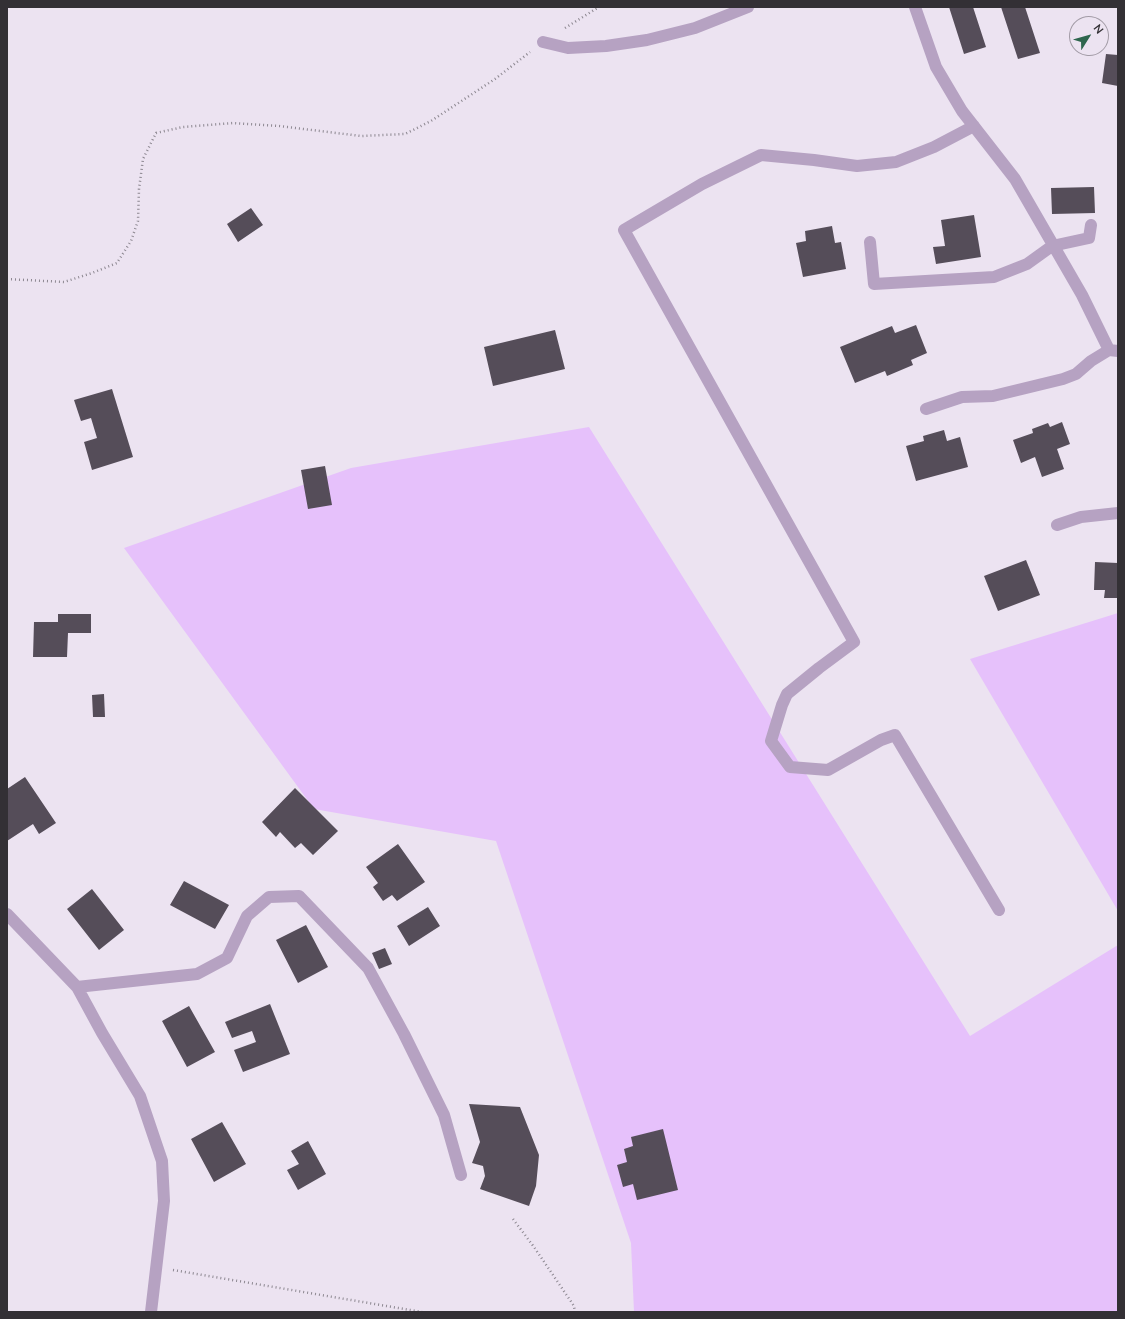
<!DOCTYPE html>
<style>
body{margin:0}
#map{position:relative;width:1125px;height:1319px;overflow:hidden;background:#ece3f1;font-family:"Nunito Sans",sans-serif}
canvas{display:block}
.frame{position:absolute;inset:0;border:8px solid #333035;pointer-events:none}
.north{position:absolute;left:1069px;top:16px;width:40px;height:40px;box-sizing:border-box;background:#ece3f1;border:1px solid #a29ba6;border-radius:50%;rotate:53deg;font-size:11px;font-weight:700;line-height:16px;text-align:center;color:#333035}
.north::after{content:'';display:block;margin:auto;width:14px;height:18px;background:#2e664e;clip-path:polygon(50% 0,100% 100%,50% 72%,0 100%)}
</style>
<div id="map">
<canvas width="1125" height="1319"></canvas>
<div class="frame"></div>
<div class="north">N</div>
</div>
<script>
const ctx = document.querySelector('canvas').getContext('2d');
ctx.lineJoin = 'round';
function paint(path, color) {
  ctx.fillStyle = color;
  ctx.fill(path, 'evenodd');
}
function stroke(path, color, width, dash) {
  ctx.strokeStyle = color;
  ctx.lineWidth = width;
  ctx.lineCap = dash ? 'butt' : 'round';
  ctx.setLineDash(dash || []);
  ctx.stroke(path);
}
paint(new Path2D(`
 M589,427l381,609 148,-91v367h-484l-3,-69 -135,-402 -182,-32 -190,-261 227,-80z
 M1118,613v298l-148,-252z`), '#e6c1fb');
paint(new Path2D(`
 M949,7h24l13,40 -22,7z
 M1001,7h24l15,46 -22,6z
 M1106,54l12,1v31l-16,-3z
 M1094,187l1,26 -43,1 -1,-26z
 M251,208l12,17 -25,17 -11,-18z
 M974,215l7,42 -45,7 -3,-17 12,-1 -4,-26z
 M832,226l3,17 6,-1 5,27 -43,8 -7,-34 10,-2 -1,-10z
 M916,325l11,28 -16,7 2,5 -26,11 -2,-5 -30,12 -15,-36 52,-21 3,7z
 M555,330l10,39 -72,17 -9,-39z
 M112,389l21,68 -41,13 -8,-28 13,-4 -6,-20 -10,3 -7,-21z
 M1062,422l8,22 -13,5 7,20 -22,8 -7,-20 -14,6 -8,-23 20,-7 -1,-4 16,-6 2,4z
 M944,430l3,11 13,-4 8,30 -52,14 -10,-35 18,-5 -1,-5z
 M325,466l7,39 -24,4 -7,-39z
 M1026,560l14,35 -42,16 -14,-35z
 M1095,562l23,1v35h-14l1,-8h-11z
 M58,614h33v19h-23l-1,24h-34l1,-35h24z
 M104,694l1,23h-12l-1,-22z
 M25,777l31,46 -17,11 -6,-10 -26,17v-52z
 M295,788l43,43 -25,24 -12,-12 -6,5 -15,-16 -4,5 -14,-15z
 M398,844l27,38 -28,19 -5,-6 -9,6 -10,-14 5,-4 -12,-16z
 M184,881l45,24 -14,24 -45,-24z
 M92,889l32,41 -25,20 -32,-41z
 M428,907l12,19 -31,20 -12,-20z
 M306,925l22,42 -30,16 -22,-43z
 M385,948l7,16 -13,5 -7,-16z
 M270,1004l20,50 -47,18 -9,-22 22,-8 -4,-11 -20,7 -7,-16z
 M189,1006l26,46 -28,15 -25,-46z
 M469,1104l51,3 19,48 -3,31 -7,20 -49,-17 5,-13 -2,-10 -11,-3 8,-21z
 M222,1122l24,42 -32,18 -23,-43z
 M663,1129l15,61 -41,10 -4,-16 -10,3 -6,-22 10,-3 -3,-13 9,-3 -2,-9z
 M308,1141l18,33 -28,16 -11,-20 12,-6 -8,-13z`), '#554d59');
stroke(new Path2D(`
 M565,28l34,-21
 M7,279l57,3 28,-9 25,-10 14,-22 7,-20 1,-32 4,-30 13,-26 27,-6 50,-4 46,3 82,10 44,-2 26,-13 64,-42 35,-27
 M513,1219l21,28 40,59 1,6
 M173,1270l249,42`), '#8c8790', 2.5, [1, 3]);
stroke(new Path2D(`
 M915,7l21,60 26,44 53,68 67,116 27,55 9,1
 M543,42l25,6 38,-2 41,-6 48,-12 53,-21
 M974,126l-40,21 -38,15 -39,4 -43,-6 -53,-5 -59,29 -78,46 230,412 -35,26 -32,26 -5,11 -11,36 19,26 38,3 53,-30 14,-5 104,175
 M870,242l4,42 120,-7 33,-13 25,-18 37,-8 2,-13
 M926,409l36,-12 31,-1 70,-17 13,-5 15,-13 18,-11
 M1057,525l24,-8 37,-4
 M7,914l70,73 25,46 38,63 22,65 2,40 -13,111
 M77,987l120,-13 30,-16 20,-42 22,-19 30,-1 69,72 36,66 40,81 17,60`), '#b6a2c2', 12);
</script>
